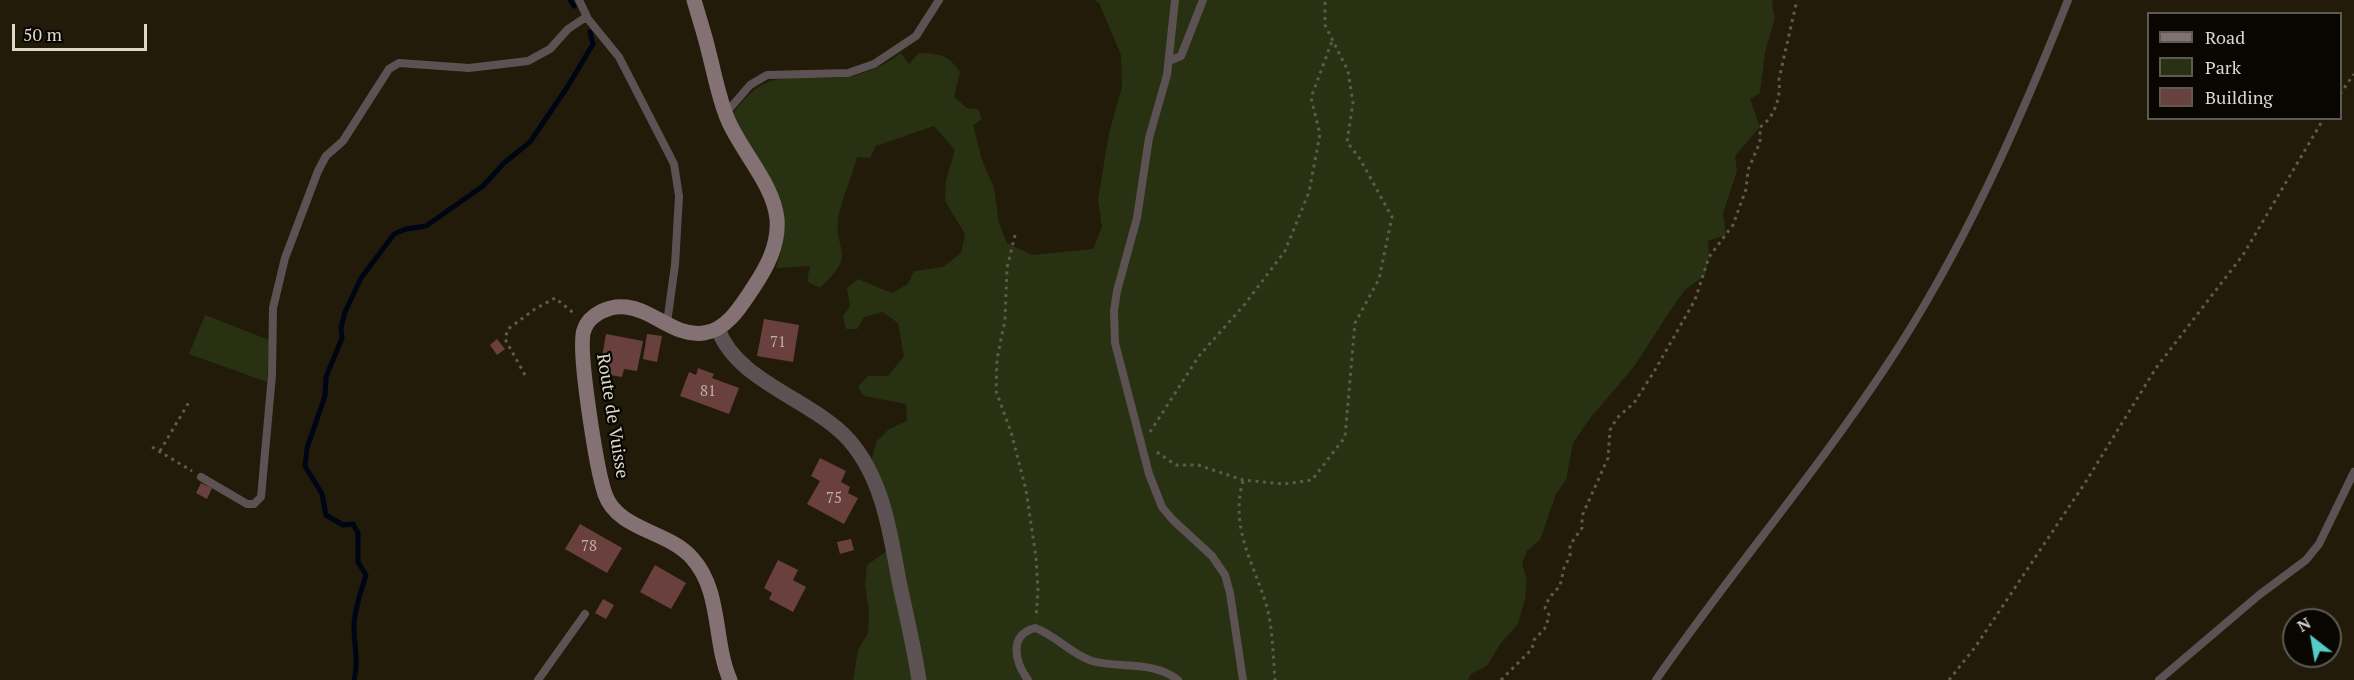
<!DOCTYPE html>
<style>
body{margin:0}
#map{position:relative;width:2354px;height:680px;overflow:hidden;background:#221b09;font-family:"PT Serif",serif}
canvas{display:block}
.legend{position:absolute;left:2147px;top:12px;width:195px;height:108px;box-sizing:border-box;background:#090602;border:2px solid #5d5a53;margin:0;padding:8px 10px;list-style:none;font-size:18px;color:#dcd8cc}
.legend li{display:flex;align-items:center;gap:12px;height:30px}
.legend b{width:30px;border:2px solid #5d5a53}
.north{position:absolute;left:2282px;top:608px;width:60px;height:60px;box-sizing:border-box;background:#090602;border:2px solid #5d5a53;border-radius:50%;rotate:329deg;font-size:16px;font-weight:700;line-height:24px;text-align:center;color:#dcd8cc}
.north::after{content:'';display:block;margin:auto;width:21px;height:27px;background:#53cdc9;clip-path:polygon(50% 0,100% 100%,50% 72%,0 100%)}
.scale{position:absolute;left:12px;top:24px;width:135px;height:27px;box-sizing:border-box;border:3px solid #dcd8cc;border-top:0;padding-left:8px;font-size:18px;line-height:21px;white-space:nowrap;color:#dcd8cc;-webkit-text-stroke:4px #090602;paint-order:stroke}
</style>
<div id="map">
<canvas width="2354" height="680"></canvas>
<ul class="legend">
<li><b style="height:8px;background:#837173"></b>Road</li>
<li><b style="height:16px;background:#283112"></b>Park</li>
<li><b style="height:16px;background:#6a403e"></b>Building</li>
</ul>
<div class="north">N</div>
<div class="scale">50 m</div>
</div>
<script>
const ctx = document.querySelector('canvas').getContext('2d');
ctx.lineJoin = 'round';
function paint(path, color) {
  ctx.fillStyle = color;
  ctx.fill(path, 'evenodd');
}
function stroke(path, color, width, dash) {
  ctx.strokeStyle = color;
  ctx.lineWidth = width;
  ctx.lineCap = dash ? 'butt' : 'round';
  ctx.setLineDash(dash || []);
  ctx.stroke(path);
}
function label(font, color, halo, rows, align = 'center') {
  ctx.font = font + ' "PT Serif",serif';
  ctx.lineWidth = 4.5;
  ctx.setLineDash([]);
  ctx.textBaseline = 'middle';
  ctx.strokeStyle = halo;
  ctx.fillStyle = color;
  for (const [text, x, y, turn = 0] of rows) {
    ctx.save();
    ctx.translate(x, y);
    ctx.rotate((+turn || 0) * Math.PI / 180);
    ctx.textAlign = isNaN(turn) ? turn : align;
    if (halo) ctx.strokeText(text, 0, 0);
    ctx.fillText(text, 0, 0);
    ctx.restore();
  }
}
paint(new Path2D(`
 M1094,0h679l-1,5 3,13 -10,34 -5,41 -10,6 10,28 -25,29 2,15 -14,42 3,22 -18,6 1,16 -4,18 -20,15 -9,12 -43,66 -42,49 -18,26 -7,37 -10,14 -16,46 -13,11 -5,12 5,17 -2,19 -7,25 -17,19 -14,23 -16,8 -3,6h-615l5,-30 10,-17 1,-23 -4,-26 2,-19 24,-17 -22,-80 8,-27 12,-12 18,-8 -1,-17 -42,-8 -6,-9 10,-11h20l16,-20 -6,-33 -16,-11 -18,5 -7,12h-11l-3,-13 7,-10 -3,-18 11,-9 34,14 16,-9 6,-13 29,-4 18,-14 4,-19 -20,-33 1,-21 9,-30 -21,-24 -58,20 -6,12 -13,-1c-5,21 -16,41 -19,63 -2,14 4,26 4,37 -1,12 -15,23 -22,31l-13,-7 3,-15 -34,2c8,-24 11,-45 3,-70l-47,-84c9,-10 18,-23 30,-29 22,-12 51,-6 74,-7 25,-1 46,-11 65,-25l8,11 10,-11c20,1 29,1 41,19l-6,25 13,11 11,1 4,10 -9,6 9,35 12,28 5,35 8,20 25,12 61,-6 9,-22 -4,-27 11,-67 13,-46 -1,-32 -22,-52z
 M205,315l64,25 -2,42 -78,-28z`), '#283112');
stroke(new Path2D(`
 M570,0l4,6
 M354,680c5,-20 0,-33 0,-53 0,-17 7,-35 12,-52l-8,-13v-29l-5,-9 -10,1 -17,-10 -4,-21 -17,-28 2,-18 18,-52 1,-19 16,-39 -1,-10 4,-16 16,-34 33,-44 12,-5 20,-3 57,-40 21,-23 26,-21 38,-56 25,-42 -3,-12`), '#000515', 5);
paint(new Path2D(`
 M764,319l35,6 -6,37 -36,-6z
 M606,334l37,7 -6,30 -13,-2 -2,8 -17,-3 1,-10 -5,-1z
 M647,334l15,2 -5,26 -14,-3z
 M497,339l8,10 -8,6 -7,-10z
 M698,368l16,6 -2,4 27,10 -10,26 -49,-18 9,-24 7,3z
 M820,458l26,13 -5,11 9,5 -2,6 10,5 -14,26 -37,-20 13,-23 -9,-5z
 M201,483l11,5 -5,11 -11,-6z
 M580,524l42,24 -15,25 -42,-24z
 M851,539l3,11 -14,4 -3,-12z
 M778,560l20,10 -5,10 13,7 -13,25 -24,-13 3,-6 -8,-5z
 M655,565l31,18 -15,26 -31,-17z
 M603,599l11,6 -8,14 -11,-6z`), '#6a403e');
stroke(new Path2D(`
 M2340,94l14,-20
 M1015,235l-8,33 -2,52 -8,39 -1,32 15,41 15,58 10,67 2,34 -2,27
 M525,375l-20,-36 3,-10 27,-20 20,-11 21,17
 M1150,432l49,-76 46,-52 40,-53 24,-59 11,-58 -9,-36 21,-57
 M152,447l40,24
 M160,451l29,-49
 M1157,452l19,13h22l45,15 41,4 28,-4 33,-43 10,-114 24,-44 13,-62 -32,-58 -13,-17 6,-39 -5,-32 -23,-46v-25
 M1243,481c-14,49 13,85 25,130 5,23 5,45 7,69
 M1501,680l31,-31 2,-9 12,-13 3,-12 -4,-7 4,-10 11,-12 4,-18 6,-12v-11l12,-17v-12l26,-58 2,-28 7,-12 17,-15 21,-33 40,-70 14,-43 24,-32 13,-36 2,-19 12,-28v-15c15,-10 21,-30 19,-48l18,-79
 M1949,680l27,-34 109,-163 71,-115 87,-113 81,-137`), '#605a4a', 3, [3, 4.5]);
stroke(new Path2D(`
 M579,0l9,19
 M1175,0l-8,75 -18,63 -12,80 -20,73 -3,20 1,32 34,131 13,33 11,13 39,36 13,19 5,18 13,87
 M1169,61l12,-5 22,-56
 M725,114l25,-29 17,-10 81,-2 26,-9 42,-28 23,-36
 M201,477l46,27h7l7,-7 11,-122 1,-67 12,-50 33,-87 8,-15 17,-15 46,-72 10,-6 70,5 59,-7 22,-12 18,-20 15,-10h5l31,38 55,107 5,32 -4,69 -8,58
 M538,680l47,-66
 M1028,680c-13,-18 -20,-45 7,-52 21,7 35,26 57,33 29,8 61,-1 86,19
 M1656,680c74,-107 159,-206 231,-315 75,-113 131,-239 181,-365
 M2159,680l100,-85 47,-35 13,-16 35,-72`), '#5d5253', 8);
stroke(new Path2D(`
 M718,329c19,53 94,70 131,111 34,39 41,92 50,141 7,33 15,66 20,99`), '#5d5253', 15);
stroke(new Path2D(`
 M694,0c5,18 11,35 15,53 6,23 10,46 19,67 13,31 46,65 49,99 2,26 -10,48 -24,69 -12,18 -26,42 -49,45 -30,4 -50,-23 -78,-26 -16,-2 -37,7 -42,23 -7,19 13,141 21,164 12,36 64,37 87,64 30,33 21,83 38,122`), '#837173', 15);
label('15px', '#c0b2a8', null, [
 ["71",778,343],
 ["81",708,392],
 ["75",834,499],
 ["78",589,547]
]);
label('18px', '#dcd8cc', '#090602', [
 ["Route de Vuisse",612,416,81]
]);
</script>
